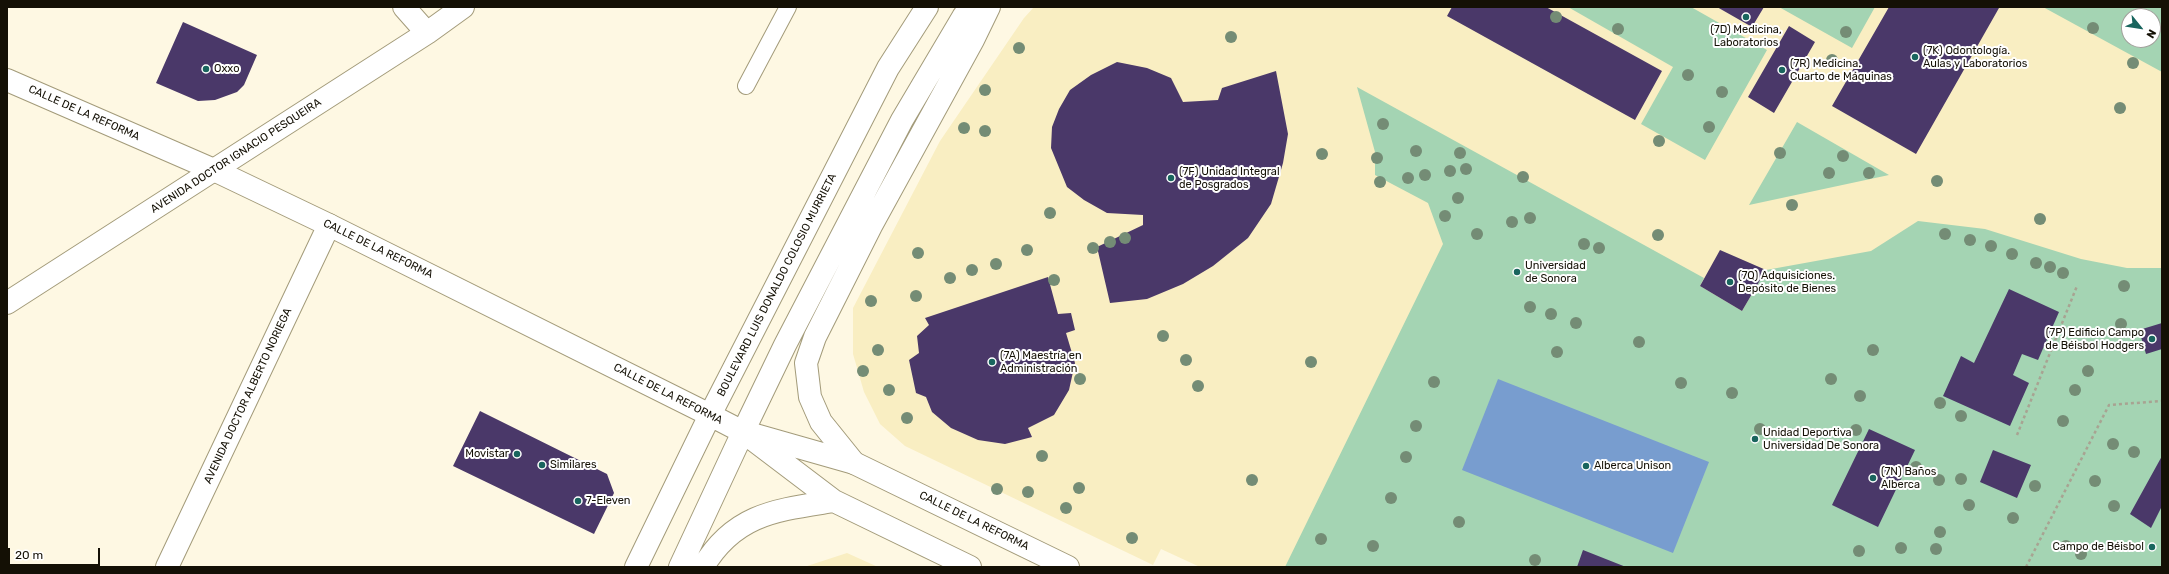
<!DOCTYPE html>
<meta charset="utf-8">
<style>
body{margin:0}
#map{position:relative;width:2169px;height:574px;overflow:hidden;background:#fef8e3;font-family:Rubik,sans-serif}
canvas{display:block}
.frame{position:absolute;inset:0;border:8px solid #141005;pointer-events:none}
.north{position:absolute;left:2121px;top:8px;width:40px;height:40px;box-sizing:border-box;background:#fff;border:1px solid #a19f9b;border-radius:50%;rotate:120deg;font-size:11px;font-weight:700;line-height:16px;text-align:center;color:#141005}
.north::after{content:'';display:block;margin:auto;width:14px;height:18px;background:#19655e;clip-path:polygon(50% 0,100% 100%,50% 72%,0 100%)}
.scale{position:absolute;left:8px;top:548px;width:92px;height:18px;box-sizing:border-box;border:2px solid #141005;border-top:0;padding-left:5px;font-size:12px;line-height:14px;white-space:nowrap;color:#141005;-webkit-text-stroke:3px #fff;paint-order:stroke}
</style>
<div id="map">
<canvas width="2169" height="574"></canvas>
<div class="frame"></div>
<div class="north">N</div>
<div class="scale">20 m</div>
</div>
<script>
const ctx = document.querySelector('canvas').getContext('2d');
ctx.lineJoin = 'round';
function paint(path, color) {
  ctx.fillStyle = color;
  ctx.fill(path, 'evenodd');
}
function stroke(path, color, width, dash) {
  ctx.strokeStyle = color;
  ctx.lineWidth = width;
  ctx.lineCap = dash ? 'butt' : 'round';
  ctx.setLineDash(dash || []);
  ctx.stroke(path);
}
function label(font, color, halo, rows, align = 'center') {
  ctx.font = font + ' Rubik,sans-serif';
  ctx.lineWidth = 4;
  ctx.setLineDash([]);
  ctx.textBaseline = 'middle';
  ctx.strokeStyle = halo;
  ctx.fillStyle = color;
  for (const [text, x, y, turn = 0] of rows) {
    ctx.save();
    ctx.translate(x, y);
    ctx.rotate((+turn || 0) * Math.PI / 180);
    ctx.textAlign = isNaN(turn) ? turn : align;
    if (halo) ctx.strokeText(text, 0, 0);
    ctx.fillText(text, 0, 0);
    ctx.restore();
  }
}
paint(new Path2D(`
 M1034,7h1128v560h-962l-39,-18 -8,16 -248,-119 -25,-22 -16,-32 -11,-38v-46l87,-167 84,-123zM2129,16h24v24h-24z
 M847,553l31,14h-74z`), '#f9eec2');
paint(new Path2D(`
 M1568,7h123l76,43 -62,110 -64,-36 32,-57z
 M1779,7h96l-23,41z
 M2044,7h118v65l-119,-65zM2129,16h24v24h-24z
 M1357,87l347,191 -4,8 42,25 24,-41 105,-19 47,-30 67,8 96,30 46,9h35v299h-877l158,-323 -15,-41 -53,-28v-23z
 M1797,122l92,53 -140,30z`), '#a4d4b3');
paint(new Path2D(`
 M1498,379l211,83 -36,91 -211,-83z`), '#789dcf');
paint(new Path2D(`
 M1452,7h94l116,64 -27,49 -188,-104z
 M1717,7h47l-12,20z
 M1889,7l110,1 -83,146 -84,-48z
 M183,22l74,33 -13,30 -7,7 -22,8 -17,1 -42,-18z
 M1789,26l26,16 -41,71 -26,-16z
 M1117,62l30,6 24,10 12,24 35,-2 4,-12 54,-17 12,63 -5,29 -12,41 -23,34 -35,28 -30,18 -36,15 -37,4 -13,-56 46,-22v-10l-36,-2 -23,-13 -17,-13 -16,-39 1,-21 7,-18 11,-19 21,-15z
 M1720,250l46,20 -24,41 -42,-25z
 M1048,277l10,37 13,-1 4,17 -9,3 9,30 -6,27 -15,25 -26,13 4,9 -27,7 -27,-4 -27,-12 -19,-16 -6,-15 -10,-4 -7,-33 10,-7 -2,-17 12,-11 -4,-7z
 M2009,289l50,23 -21,48 -16,-6 -9,21 16,8 -19,43 -67,-30 18,-40 13,7z
 M2162,323v26l-16,5 -7,-24z
 M480,411l127,63 7,19 -20,41 -141,-68z
 M1869,429l46,21 -37,77 -46,-22z
 M1993,450l38,15 -14,33 -37,-16z
 M2162,456v50l-11,22 -21,-14z
 M1583,550l43,17h-49z`), '#4a3869');
const lane = new Path2D(`
 M746,86l42,-79`);
const street = new Path2D(`
 M404,7l23,26
 M7,303l420,-270 36,-26
 M167,567l162,-342`);
const secondary = new Path2D(`
 M7,80l207,90 115,55 381,190 33,17 91,69 136,66
 M752,434l102,29 214,104
 M636,567l74,-152
 M680,567l63,-135
 M703,567c32,-54 75,-57 131,-66`);
const primary = new Path2D(`
 M710,415l178,-347 39,-61
 M743,432l42,-87 117,-225 61,-103 7,-10
 M854,463l-33,-41 -11,-25 -4,-34 9,-26 56,-111 102,-186 16,-33`);
stroke(lane, '#a39b7a', 18);
stroke(street, '#a39b7a', 24);
stroke(secondary, '#a39b7a', 24);
stroke(primary, '#a39b7a', 24);
stroke(new Path2D(`
 M2017,435l60,-149
 M2026,567l83,-162 53,-4`), '#a8a392', 2.5, [3, 3]);
stroke(lane, '#fff', 16);
stroke(street, '#fff', 22);
stroke(secondary, '#fff', 22);
stroke(primary, '#fff', 22);
ctx.fillStyle = '#748c75';
for (const [x, y] of [
 [1556,17],
 [2093,28],
 [1618,29],
 [1846,32],
 [1231,37],
 [1019,48],
 [1832,60],
 [2133,63],
 [1688,75],
 [985,90],
 [1722,92],
 [2120,108],
 [1383,124],
 [1709,127],
 [964,128],
 [985,131],
 [1659,141],
 [1416,151],
 [1460,153],
 [1780,153],
 [1322,154],
 [1843,156],
 [1377,158],
 [1466,169],
 [1450,171],
 [1829,173],
 [1869,173],
 [1425,175],
 [1523,177],
 [1408,178],
 [1937,181],
 [1380,182],
 [1458,198],
 [1792,205],
 [1050,213],
 [1445,216],
 [1530,218],
 [2040,219],
 [1512,222],
 [1477,234],
 [1945,234],
 [1658,235],
 [1125,238],
 [1970,240],
 [1110,242],
 [1584,244],
 [1991,246],
 [1093,248],
 [1599,248],
 [1027,250],
 [918,253],
 [2012,254],
 [2036,263],
 [996,264],
 [2050,267],
 [972,270],
 [2063,273],
 [950,278],
 [1054,280],
 [2124,286],
 [916,296],
 [871,301],
 [1530,307],
 [1551,314],
 [1576,323],
 [2121,324],
 [1163,336],
 [1639,342],
 [878,350],
 [1873,350],
 [1557,352],
 [1186,360],
 [1311,362],
 [863,371],
 [2088,371],
 [1080,379],
 [1831,379],
 [1434,382],
 [1681,383],
 [1198,386],
 [889,390],
 [2075,390],
 [1732,393],
 [1860,396],
 [1940,403],
 [1961,416],
 [907,418],
 [2063,421],
 [1416,426],
 [1760,429],
 [1856,430],
 [2113,444],
 [2134,452],
 [1042,456],
 [1406,457],
 [1916,467],
 [1961,479],
 [1252,480],
 [1939,480],
 [2095,481],
 [2035,486],
 [1079,488],
 [997,489],
 [1028,492],
 [1391,498],
 [1969,505],
 [2114,506],
 [1066,508],
 [2013,518],
 [1459,522],
 [1940,532],
 [1132,538],
 [1321,539],
 [1373,546],
 [2066,546],
 [1901,548],
 [1936,549],
 [1859,551],
 [2081,554],
 [1535,560]
]) {
  ctx.beginPath();
  ctx.arc(x, y, 6, 0, 2 * Math.PI);
  ctx.fill();
}
for (const [x, y, r, color] of [
 [1746,17,4,"#19655e"],
 [1915,57,4,"#19655e"],
 [206,69,4,"#19655e"],
 [1782,70,4,"#19655e"],
 [1171,178,4,"#19655e"],
 [1517,272,4,"#19655e"],
 [1730,282,4,"#19655e"],
 [2152,339,4,"#19655e"],
 [992,362,4,"#19655e"],
 [1755,439,4,"#19655e"],
 [517,454,4,"#19655e"],
 [542,465,4,"#19655e"],
 [1586,466,4,"#19655e"],
 [1873,478,4,"#19655e"],
 [578,501,4,"#19655e"],
 [2152,547,4,"#19655e"]
]) {
  const dot = new Path2D();
  dot.arc(x, y, r, 0, 2 * Math.PI);
  ctx.fillStyle = color;
  ctx.fill(dot);
  stroke(dot, '#fff', 1.5);
}
label('11px', '#141005', '#fff', [
 ["(7D) Medicina,",1746,30,"center"],
 ["Laboratorios",1746,43,"center"],
 ["(7K) Odontología.",1923,51],
 ["Aulas y Laboratorios",1923,64],
 ["(7R) Medicina.",1790,64],
 ["Cuarto de Máquinas",1790,77],
 ["Oxxo",214,69],
 ["(7F) Unidad Integral",1179,172],
 ["de Posgrados",1179,185],
 ["Universidad",1525,266],
 ["de Sonora",1525,279],
 ["(7Q) Adquisiciones.",1738,276],
 ["Depósito de Bienes",1738,289],
 ["(7P) Edificio Campo",2144,333,"right"],
 ["de Béisbol Hodgers",2144,346,"right"],
 ["(7A) Maestría en",1000,356],
 ["Administración",1000,369],
 ["Unidad Deportiva",1763,433],
 ["Universidad De Sonora",1763,446],
 ["Movistar",509,454,"right"],
 ["Similares",550,465],
 ["Alberca Unison",1594,466],
 ["(7N) Baños",1881,472],
 ["Alberca",1881,485],
 ["7-Eleven",586,501],
 ["Campo de Béisbol",2144,547,"right"]
], 'left');
label('11px', '#141005', '#fff', [
 ["CALLE DE LA REFORMA",84,113,24],
 ["AVENIDA DOCTOR IGNACIO PESQUEIRA",236,156,-33],
 ["CALLE DE LA REFORMA",378,249,26],
 ["BOULEVARD LUIS DONALDO COLOSIO MURRIETA",777,285,-63],
 ["CALLE DE LA REFORMA",668,394,27],
 ["AVENIDA DOCTOR ALBERTO NORIEGA",248,396,-65],
 ["CALLE DE LA REFORMA",974,521,26]
]);
</script>
